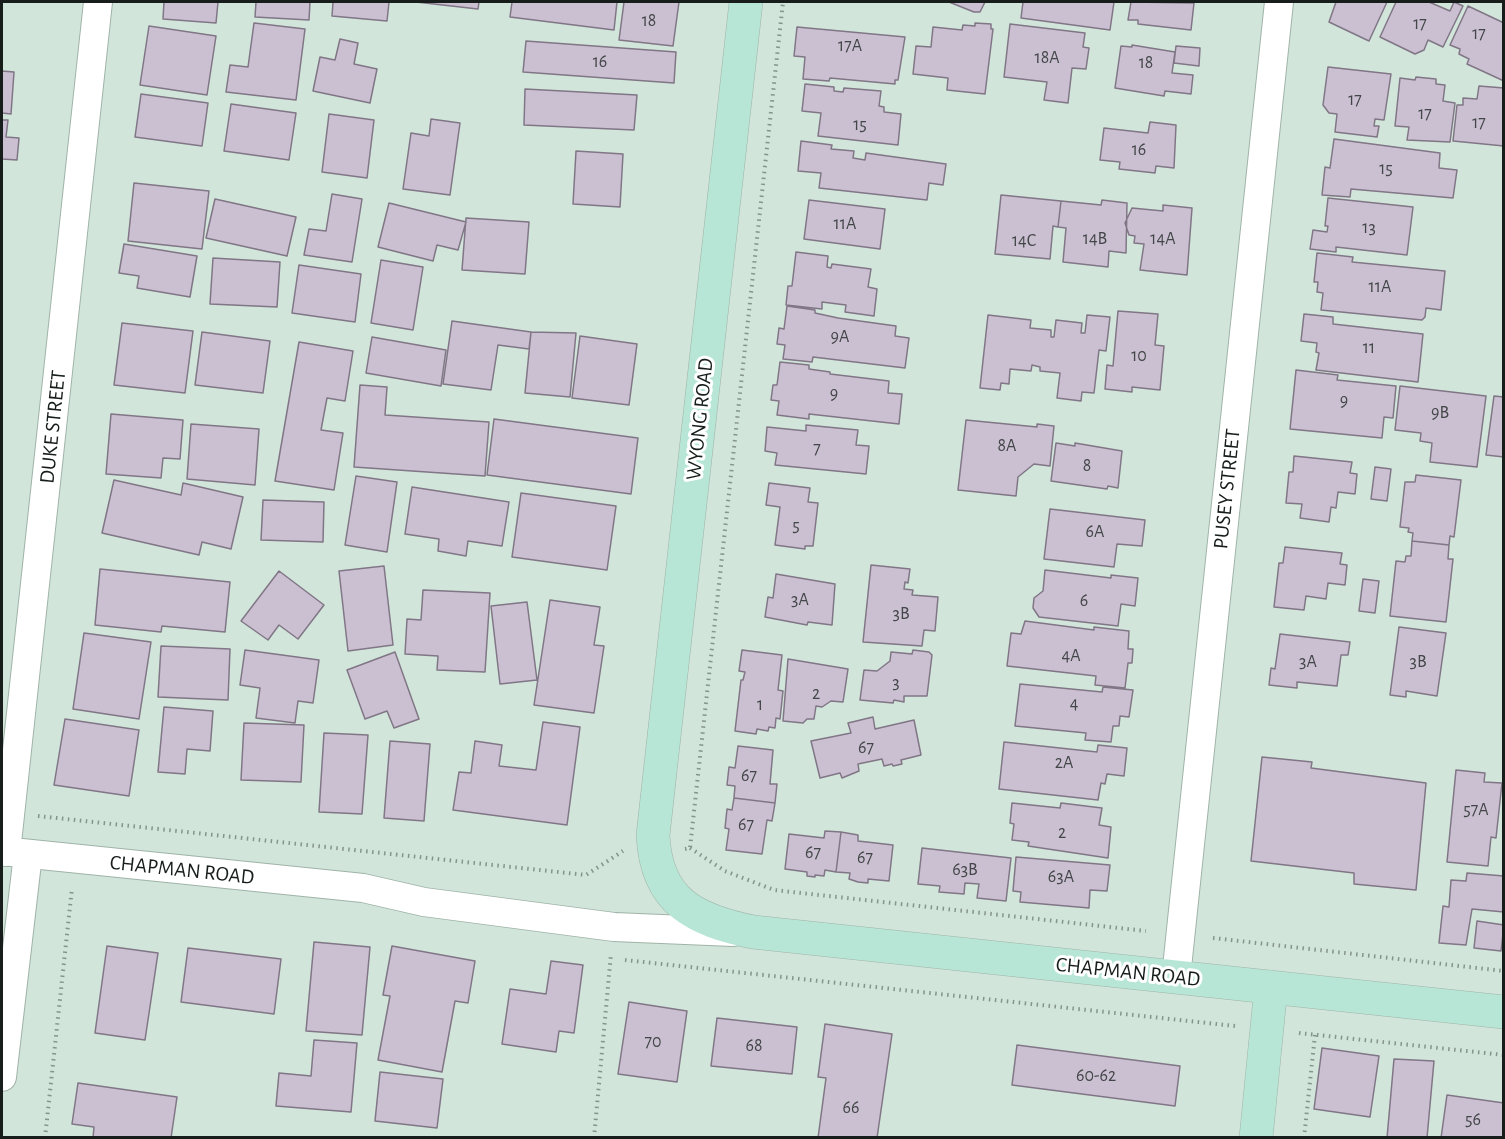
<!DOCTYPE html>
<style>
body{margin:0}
#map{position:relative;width:1505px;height:1139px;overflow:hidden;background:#d1e5da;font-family:"Alegreya Sans",sans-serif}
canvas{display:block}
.frame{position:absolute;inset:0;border:3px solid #161d1a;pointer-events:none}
</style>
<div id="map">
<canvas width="1505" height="1139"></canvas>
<div class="frame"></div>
</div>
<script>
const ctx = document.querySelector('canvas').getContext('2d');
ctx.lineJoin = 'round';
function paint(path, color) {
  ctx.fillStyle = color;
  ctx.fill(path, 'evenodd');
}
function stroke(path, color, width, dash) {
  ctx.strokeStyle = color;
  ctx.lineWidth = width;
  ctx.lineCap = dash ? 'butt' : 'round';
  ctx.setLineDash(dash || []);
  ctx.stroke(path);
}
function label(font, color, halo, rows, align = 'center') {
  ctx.font = font + ' "Alegreya Sans",sans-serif';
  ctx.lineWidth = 6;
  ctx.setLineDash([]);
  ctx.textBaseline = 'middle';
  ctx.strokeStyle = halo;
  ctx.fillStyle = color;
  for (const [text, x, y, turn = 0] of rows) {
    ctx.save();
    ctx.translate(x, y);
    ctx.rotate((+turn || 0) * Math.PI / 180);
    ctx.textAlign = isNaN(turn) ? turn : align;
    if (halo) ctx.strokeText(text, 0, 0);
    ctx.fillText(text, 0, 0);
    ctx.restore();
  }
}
const building = new Path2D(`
 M164,2h54l-2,21 -53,-4z
 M256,2h54l-1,18 -54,-3z
 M333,2h56l-2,19 -55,-5z
 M416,2h63l-1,7z
 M512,2h105l-3,28 -104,-13z
 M624,2h55l-6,44 -54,-6z
 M949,2h36l-5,10h-6z
 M1023,2h91l-4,28 -89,-12z
 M1131,2l63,1 -3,27 -53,-6v-4h-10z
 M1336,2h51l-18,39 -40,-19z
 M1396,2h33l21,9 4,-9 9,4 -20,41 -15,-7 -4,10 -9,4 -35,-17z
 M1468,6l36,17v58l-37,-17 2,-5 -10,-5 1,-5 -10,-4z
 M254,23l51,6 -9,71 -70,-8 4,-27 18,2z
 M975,23l16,1v5h2l-8,65 -38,-4 1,-12 -35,-4 3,-28 15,1 2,-20 29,3 1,-5 12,1z
 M1010,24l75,9 -2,14 6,1 -3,21 -14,-1 -4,35 -24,-3 3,-18 -43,-5z
 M149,26l67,10 -9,59 -67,-10z
 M797,27l108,10 -7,43h-3v4l-65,-6 -1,3 -26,-2 2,-22 -11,-1z
 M340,39l18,4 -4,21 23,5 -7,34 -57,-12 7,-34 15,3z
 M526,41l150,11 -2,31 -151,-11z
 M1132,45l43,7 -3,21 21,2 -2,19 -26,-3 -1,5 -49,-8 6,-42 11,1z
 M1176,46l24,2 -1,18 -25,-3z
 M1328,67l63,7 -7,46 -9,-1 -1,7h5l-2,11 -42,-5 2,-18 -8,-1 -6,-8z
 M2,71l12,1 -3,42 -9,-1z
 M1416,77l20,2v5l9,1 -2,16 12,2 -5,39 -43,-2 2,-13 -14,-1 5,-48 15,2z
 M805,84l29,3v4l9,1 1,-4 37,3 -2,15 5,1v5l17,2 -3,31 -80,-9 3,-23 -19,-2z
 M1479,86l25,2v58l-51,-5 4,-36h6v-7l14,1z
 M525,89l112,6 -3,35 -110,-5z
 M141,94l67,9 -6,43 -67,-9z
 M231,104l65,9 -7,47 -65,-9z
 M329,114l45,6 -7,58 -45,-6z
 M431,119l29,4 -10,72 -47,-6 8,-56 18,3z
 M2,120h6l-2,17 13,1 -2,22 -15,-1z
 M1150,122l26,3 -2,43 -18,-2 -1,7 -36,-4 1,-7 -20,-2 4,-32 44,5z
 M1334,139l106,14 -1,15 18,2 -4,28 -102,-9 -1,8 -28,-2 3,-28 5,1z
 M801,141l31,4 -1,4 23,2 -1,7 12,2 1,-7 80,11 -3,21 -14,-2 -2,17 -108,-12 2,-15 -23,-2z
 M576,151l47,3 -3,53 -47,-3z
 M134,183l75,8 -7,58 -74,-8z
 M332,194l30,5 -10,63 -48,-7 5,-26 17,2z
 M1001,195l60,6 -3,26 -5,-1 -3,33 -55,-5z
 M1328,198l85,9 -6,48 -71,-8v5l-26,-3 3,-19 14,2 1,-6h-3z
 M215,199l81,18 -9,39 -81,-18z
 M809,200l76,9 -5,40 -76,-10z
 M1102,200l25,3 -1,50 -17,-2 -1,16 -45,-5 3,-34 -8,-1 3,-26 40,4z
 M389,203l77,19 -8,28 -21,-5 -4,16 -55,-14z
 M1163,205l29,3 -5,67 -47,-5 4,-26 -10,-1 1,-7 -6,-1 -4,-12 7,-15 31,3z
 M466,218l63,4 -4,52 -63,-4z
 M124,244l73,12 -7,41 -53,-9 2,-12 -20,-3z
 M796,252l32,4 -1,11 4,1 1,-4 39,5 -3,18 9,2 -3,27 -29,-4 1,-7 -24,-3v7l-36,-4 2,-19h4z
 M1317,253l36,4 -1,5 93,9 -4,39 -15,-2 -1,9 -3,3 -101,-10 2,-17 -6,-1 1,-10h-4z
 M213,258l67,4 -3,45 -67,-3z
 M381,260l42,7 -10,63 -42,-7z
 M299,265l62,9 -6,48 -63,-9z
 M787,306l28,4v3l23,5 58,8 -1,10 14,2 -4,30 -92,-11 -1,5 -29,-3 2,-14 -8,-1 2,-16 5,1z
 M1118,311l40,3 -3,31 9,1 -4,44 -28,-3v5l-27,-3 2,-24 6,1z
 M1304,314l29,3v7l90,10 -5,48 -102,-12 3,-17 -3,-1 1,-9 -16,-2z
 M988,315l43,5 -1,8 21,2v7h3l2,-17 26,3 -1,10h4l2,-18 23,2 -4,34 -7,-1 -5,43 -12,-1 -1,9 -24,-3 3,-25 -20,-2v-4l-8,-2 -1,6 -21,-2 -1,15 -8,-1 -1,7 -20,-2z
 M452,321l79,11 -2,17 -31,-4 -7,45 -48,-6z
 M122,323l71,8 -8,62 -71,-8z
 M202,332l68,9 -7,52 -68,-8z
 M531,332l45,1 -6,64 -45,-4z
 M580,336l57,8 -8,61 -57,-7z
 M372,337l74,13 -5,36 -75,-13z
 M299,342l54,9 -8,50 -18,-3 -6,32 22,3 -9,57 -59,-9z
 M780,362l29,3v4l21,3v2l59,7 -1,12 14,1 -3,30 -90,-10v5l-32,-4 2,-14 -8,-1 2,-15h4z
 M1296,370l42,5 -1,5 59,6 -3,32 -9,-1 -2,21 -92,-9z
 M360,385l27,2 -2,28 104,7 -4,54 -131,-9z
 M1400,386l86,10 -9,71 -47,-5 2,-19 -12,-2 1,-8 -26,-3z
 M1494,396l10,1v60l-18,-2z
 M111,414l72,6 -3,39 -17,-1 -2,20 -55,-4z
 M494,419l144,19 -7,56 -144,-19z
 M966,420l71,7v-3l17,2 -4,40 -16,-2 -16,13 -2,19 -58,-6z
 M191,424l68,5 -4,56 -68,-6z
 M806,425l52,5 -2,15 13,1 -3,28 -91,-9 2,-12 -12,-2 2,-24 39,4z
 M1056,443l19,3v-3l47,8 -4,37 -10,-2 -1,3 -56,-8z
 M1294,456l58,6 -2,11 7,1 -2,20 -17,-2 -2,16 -5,-1 -2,15 -29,-4 2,-14 -16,-1 3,-31h4z
 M1375,467l16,2 -4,32 -16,-2z
 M1416,475l45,5 -7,57 -4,-1 -1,9 -37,-4 1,-8 -5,-1 1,-4 -9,-1 5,-45h10z
 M356,476l41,6 -10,70 -42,-7z
 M114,480l67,15 2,-12 60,14 -12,52 -29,-7 -3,13 -97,-22z
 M769,483l41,5 -2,14 10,1 -5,43h-8v3l-30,-4 5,-38 -14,-2z
 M412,487l97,15 -7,44 -34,-5 -2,15 -28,-5 1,-12 -34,-5z
 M521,493l95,13 -9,64 -95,-13z
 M263,500l61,2 -1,40 -62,-2z
 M1050,509l95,11 -3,26 -25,-2 -3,23 -70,-8z
 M1412,541l37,4 -1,14h5l-7,63 -56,-6 6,-55 9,1 1,-6h5z
 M1285,547l57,6 -2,11 7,1 -2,20 -17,-2 -2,16 -20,-3 -2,14 -30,-3 5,-44h4z
 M871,565l39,4 -2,14 -3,-1 -1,7 9,1 -1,5 26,2 -3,34 -11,-1 -2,16 -59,-4z
 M384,566l9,79 -45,6 -9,-80z
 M100,569l130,13 -5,50 -63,-6 -1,6 -66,-7z
 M1045,570l66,8v-3l27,3 -3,28 -14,-2 -3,22 -79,-9 -6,-9 1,-10 9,-7z
 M279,571l45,34 -26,34 -19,-14 -11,15 -27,-19z
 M776,574l59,10 -3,41 -24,-3 -1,3 -42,-8 3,-20 5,1z
 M1363,579l16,2 -4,32 -16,-2z
 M423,590l67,3 -5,79 -48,-2 1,-14 -33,-2 2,-35 14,1z
 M550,600l50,7 -6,38 10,1 -10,67 -60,-8z
 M527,602l10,78 -37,4 -9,-78z
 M1025,621l69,9v-3l35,4 -1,18h5l-1,14h-4l-3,25 -30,-3 1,-9 -89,-10 4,-33 10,1z
 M1399,627l47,6 -9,63 -31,-5v6l-16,-2z
 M84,633l67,9 -12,77 -66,-10z
 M1280,634l70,8 -2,13h-7l-4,31 -40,-4v6l-28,-3 2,-17 4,1z
 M161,646l69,3 -2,51 -70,-3z
 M245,650l74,10 -6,43 -15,-2 -3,22 -39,-5 4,-30 -20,-3z
 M742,650l40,5 -4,35 5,1 -3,28 -4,-1 -1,10 -6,-1 -1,4 -11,-2 -1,5 -21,-3 6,-51h2l2,-8 -6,-1z
 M913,650l16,2 3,3 -5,41h-23v6l-10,-2 -1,3 -33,-3 4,-30 13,1 13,-10 1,-9 21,2z
 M395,652l24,67 -25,9 -7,-17 -22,8 -18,-49z
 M788,659l60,10 -5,33 -12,-1 -9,6 -6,-1 -2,13h-7l-4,4 -20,-2z
 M1020,684l82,8 1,-5 30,3 -4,27 -9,-1 -1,10h-6l-2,16 -26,-2 1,-7 -71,-7z
 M164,707l49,4 -3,40 -23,-2 -2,25 -27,-2z
 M873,717l2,12 39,-9 7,35 -20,5 1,4 -9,2 -1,-2 -8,2 -2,-7 -24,5 1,7 -17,7 -2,-5 -20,5 -9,-37 40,-8 -3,-10z
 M65,719l74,11 -10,66 -75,-11z
 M543,722l37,5 -13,98 -114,-15 6,-38 12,1 4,-32 27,4 -3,21 37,4z
 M244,723l60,2 -3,57 -60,-2z
 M324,733l44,2 -6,79 -43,-2z
 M390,741l40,3 -6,77 -40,-3z
 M1004,742l93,10 1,-7 29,3 -3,28 -17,-2 -2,10 -4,-1 -3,17 -99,-11z
 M738,746l35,4 -3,34h7l-2,19 -41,-5 1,-12 -8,-1 2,-18 6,1z
 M1262,757l50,5 -1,6 115,15 -10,107 -62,-6v-11l-103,-12z
 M1456,770l29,3 -1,9 18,1 -6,55 -5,-1 -3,29 -41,-4z
 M734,798l41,5 -3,18 -5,-1 -5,34 -36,-4 3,-21 -4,-1 2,-19 5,1z
 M1012,803l48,5 1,-5 41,5 -3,17 12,2 -3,31 -80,-12 1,-4 -17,-2 2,-16 -4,-1z
 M825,831l16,1 -5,40 -11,-2 -1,6 -9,-1v2l-8,-1v-4l-22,-3 4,-35 35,4z
 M841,832l17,3v6l35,4 -4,36 -21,-2v4l-10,-1 -9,-3 1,-6 -14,-1z
 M922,848l89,10 -5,43 -29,-3 2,-14 -14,-1 -1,11 -25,-2 1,-6 -22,-2z
 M1016,857l94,8 -3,26 -17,-1 -1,18 -69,-6 1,-10 -8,-1z
 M1467,873l37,3v36l-32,-3 -6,36 -27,-2 4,-37 6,1 2,-27 15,1z
 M1477,921l27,4 -3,26 -27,-3z
 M314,942l56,5 -8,88 -56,-4z
 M107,946l51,7 -13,87 -50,-7z
 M392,946l83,15 -7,42 -13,-2 -13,71 -64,-12 12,-64 -7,-1z
 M188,948l93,11 -7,55 -93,-12z
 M551,961l32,4 -9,68 -15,-2 -3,21 -54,-8 8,-55 36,5z
 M629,1002l58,9 -10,71 -59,-8z
 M717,1018l80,9 -5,47 -81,-8z
 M825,1024l67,10 -15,104h-59l8,-60 -8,-1z
 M314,1040l43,3 -6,69 -75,-6 3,-33 32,3z
 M1017,1045l163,21 -5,40 -163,-21z
 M1322,1048l57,8 -9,61 -56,-8z
 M1394,1059l40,2 -7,77h-40z
 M380,1072l63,7 -6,49 -62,-7z
 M78,1083l99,14 -6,41h-78l1,-11 -22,-3z
 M1447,1095l57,8v35h-63z`);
paint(building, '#cbc0d1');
stroke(building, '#807686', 1.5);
const street = new Path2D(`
 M2,851l361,37 61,14 190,25 119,5
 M6,852l92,-850
 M1176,977l103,-975
 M2,1077l26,-223`);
const secondary = new Path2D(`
 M746,2l-93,833c3,67 42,85 100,97l751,80
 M1256,1138l15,-151`);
stroke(street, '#a0b3a8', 30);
stroke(secondary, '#a0b3a8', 34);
stroke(new Path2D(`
 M38,816l548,59 37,-24
 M690,848l35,23 49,19 372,41
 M685,849l5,-1 93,-846
 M1213,938l291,33
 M625,960l610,66
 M1299,1033l205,22
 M45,1138l27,-250
 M594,1138l17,-184
 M1304,1138l11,-103`), '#85948c', 4, [1.5, 4.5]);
stroke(street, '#fff', 28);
stroke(secondary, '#b7e6d6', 33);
label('18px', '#434648', null, [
 ["18",649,21],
 ["17",1420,24],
 ["17",1479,34],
 ["17A",850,46],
 ["18A",1047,58],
 ["16",600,62],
 ["18",1146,63],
 ["17",1355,100],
 ["17",1425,114],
 ["17",1479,123],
 ["15",860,125],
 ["16",1139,150],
 ["15",1386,169],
 ["11A",845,224],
 ["13",1369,228],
 ["14B",1095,239],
 ["14A",1163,239],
 ["14C",1024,241],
 ["11A",1380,287],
 ["9A",840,337],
 ["11",1369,348],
 ["10",1139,356],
 ["9",834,394],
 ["9",1344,401],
 ["9B",1440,413],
 ["8A",1007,446],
 ["7",817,449],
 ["8",1087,466],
 ["5",796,526],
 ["6A",1095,532],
 ["3A",800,600],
 ["6",1084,601],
 ["3B",901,614],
 ["4A",1071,656],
 ["3A",1308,662],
 ["3B",1418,662],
 ["3",896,683],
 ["2",816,694],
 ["4",1074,704],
 ["1",760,705],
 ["67",866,748],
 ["2A",1064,763],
 ["67",749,776],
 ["57A",1476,810],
 ["67",746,825],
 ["2",1062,833],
 ["67",813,853],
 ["67",865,858],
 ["63B",965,870],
 ["63A",1061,877],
 ["70",653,1042],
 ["68",754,1046],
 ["60-62",1096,1076],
 ["66",851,1108],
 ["56",1473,1120]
]);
label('21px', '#161d1a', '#fff', [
 ["WYONG ROAD",700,419,-84],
 ["DUKE STREET",53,427,-84],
 ["PUSEY STREET",1227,489,-84],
 ["CHAPMAN ROAD",182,870,6],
 ["CHAPMAN ROAD",1128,972,6]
]);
</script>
